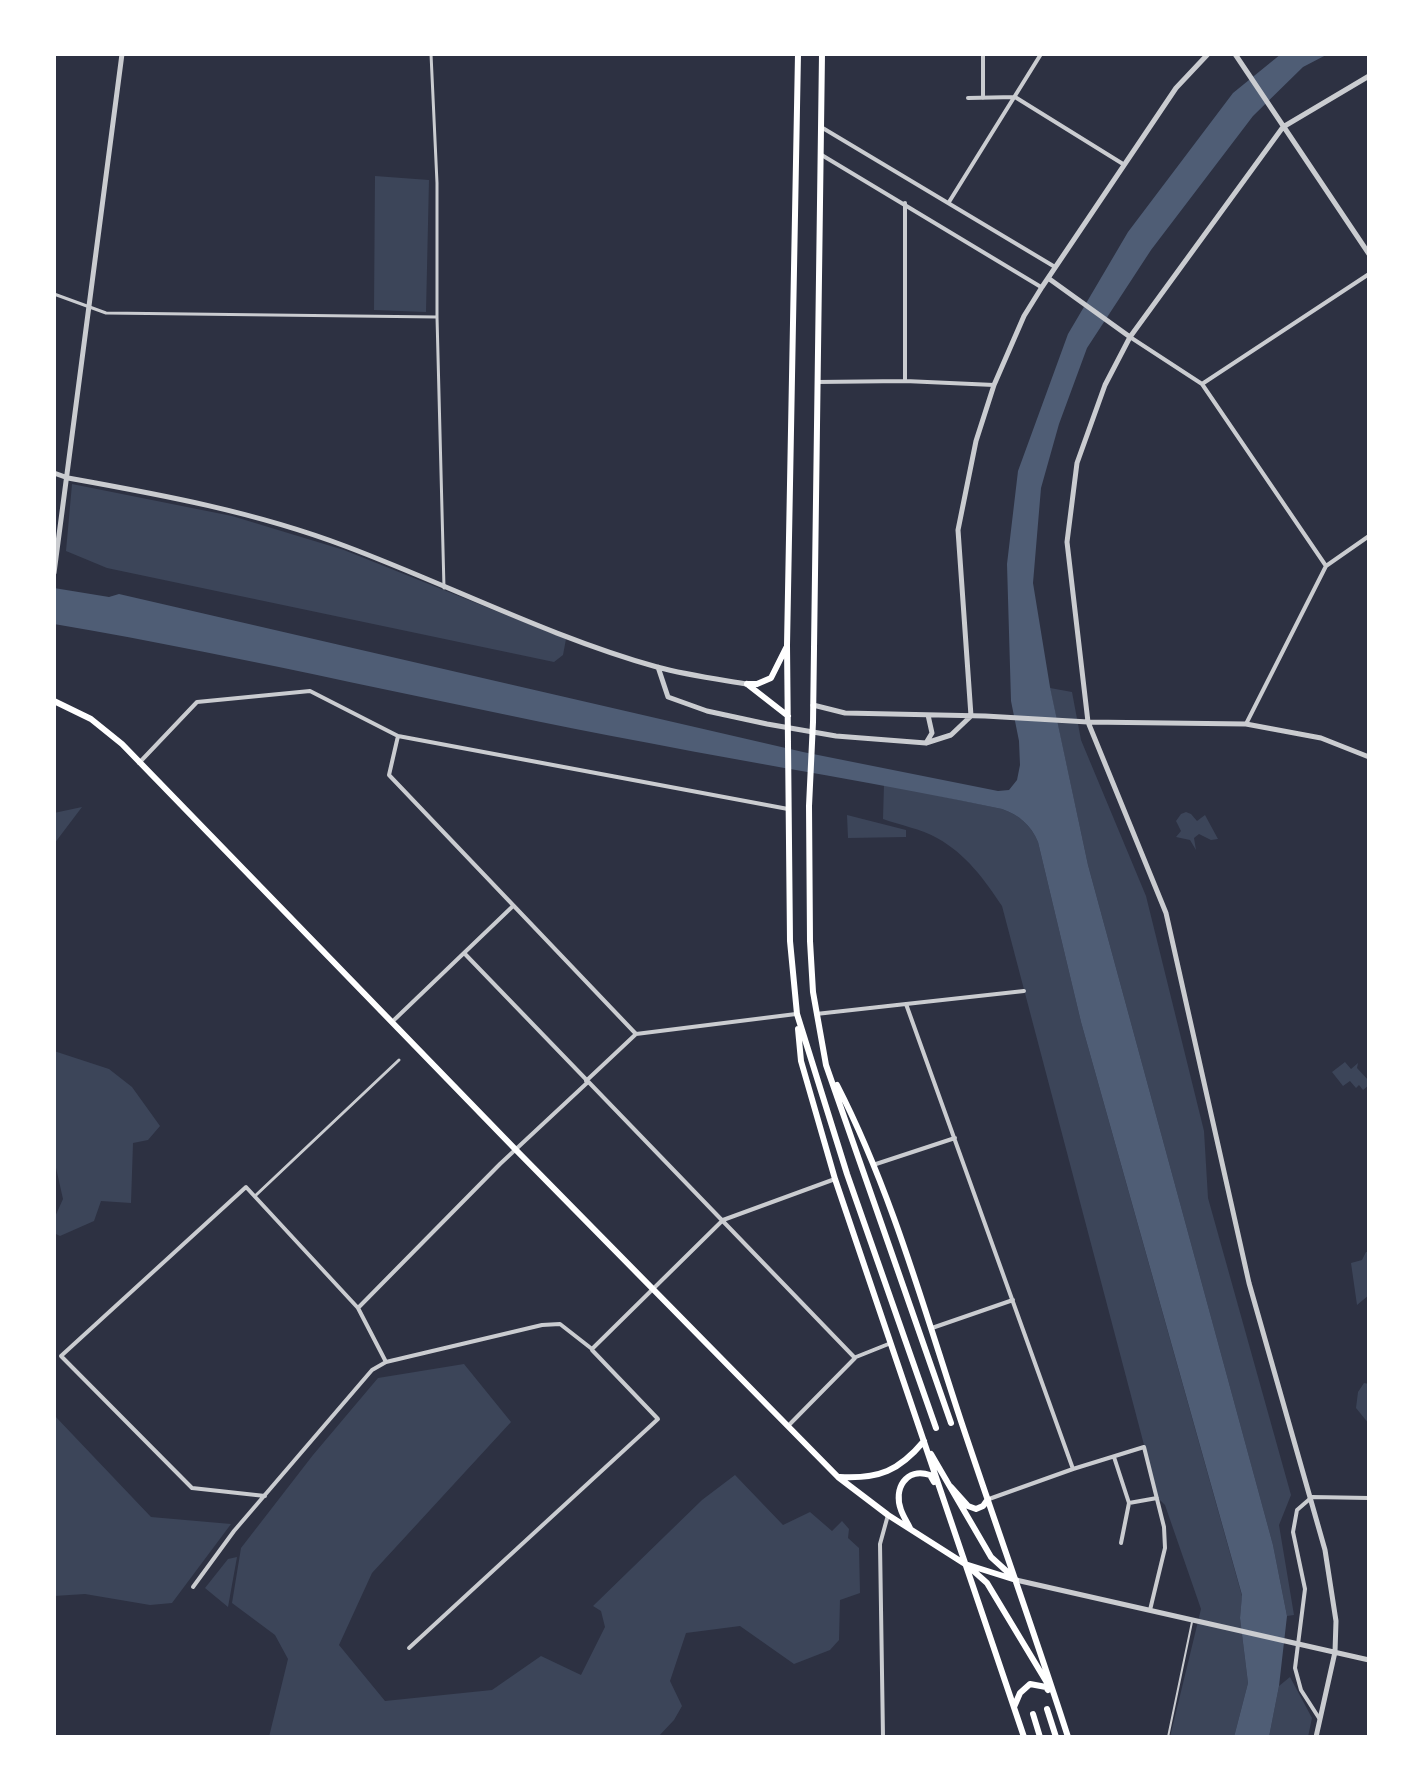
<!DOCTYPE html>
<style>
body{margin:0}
#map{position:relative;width:1423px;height:1791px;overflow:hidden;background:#2d3142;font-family:"Golos Text",sans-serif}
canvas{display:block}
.frame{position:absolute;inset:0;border:56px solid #fff;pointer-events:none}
</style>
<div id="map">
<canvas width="1423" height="1791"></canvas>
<div class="frame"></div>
</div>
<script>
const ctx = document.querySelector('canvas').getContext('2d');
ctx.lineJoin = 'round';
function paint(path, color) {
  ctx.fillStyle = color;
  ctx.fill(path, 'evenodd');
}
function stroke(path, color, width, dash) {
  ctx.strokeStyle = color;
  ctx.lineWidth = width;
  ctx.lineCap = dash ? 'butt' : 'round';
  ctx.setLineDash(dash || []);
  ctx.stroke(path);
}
paint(new Path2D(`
 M375,176l54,4 -3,132 -52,-2z
 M72,484l160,32 112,34 222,89 -3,16 -9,7 -447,-94 -41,-17z
 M1050,688l22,4 9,48 65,156 58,235 4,67 83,297 -12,30 15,90 -7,1 -14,-71 -185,-680z
 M884,784l118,25c17,6 29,16 36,33l43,180 161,574 -2,22 8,65 -14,54h-64l31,-128 -36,-104 -7,-7 -156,-592c-18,-27 -36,-52 -65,-68 -16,-9 -37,-13 -54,-19z
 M82,807l-28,37v-31z
 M1186,812l5,2 6,7 8,-6 13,24 -7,1 -12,-6 -5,4 2,12 -6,-10 -14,-3 5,-6 -5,-10 5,-7z
 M847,815l59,15v7l-58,1z
 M54,1051l55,18 23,18 28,39 -12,14 -15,3 -2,60 -30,-2 -7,20 -34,15 -6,-3v-14l9,-20 -9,-40z
 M1345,1062l6,7 7,-6 -1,5 12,13v4l-6,5 -4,-5 -3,3 -6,-7 -7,5 -11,-14z
 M1366,1252h3v43l-12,10 -6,-42 11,-3z
 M464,1364l47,58 -139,151 -33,72 46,56 107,-11 49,-34 40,19 24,-48 -4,-16 -8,-5 109,-106 33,-25 48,50 27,-13 22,19 10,-10 7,8 -1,9 11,10 1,45 -20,7 -1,40 -9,10 -36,14 -54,-38 -54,7 -16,48 12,25 -8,14 -16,17h-389l19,-78 -13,-24 -43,-32 9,-55 72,-93 65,-77z
 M1364,1383l5,1v40l-13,-16 2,-16z
 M54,1415l97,102 80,7 -59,79 -22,2 -65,-11 -31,2z
 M237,1557l-9,50 -23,-19 23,-29z
 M1290,1677l22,41 -4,19h-39l10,-51z`), '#3c4559');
paint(new Path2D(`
 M1281,54h47l-25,13 -50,49 -102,134 -64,98 -28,76 -18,64 -8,95 17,104 38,178 185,680 14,71 -8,70 -10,51h-35l14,-54 -8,-65 2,-23 -161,-573 -43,-180c-7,-17 -19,-27 -36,-33 -117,-25 -235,-43 -353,-66 -199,-37 -395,-85 -595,-119v-36l55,9 10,-3 684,158 195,39 11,-1 8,-10 3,-15 -1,-24 -8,-40 -4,-137 11,-93 50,-137 60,-102 105,-139z`), '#4f5d75');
stroke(new Path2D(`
 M1168,1737l24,-115`), '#caccd0', 2);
stroke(new Path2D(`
 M431,54l6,129v134l7,271
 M54,294l52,19 331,4
 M255,1196l144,-136`), '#caccd0', 3);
stroke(new Path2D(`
 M968,98l47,-1 108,67
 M983,98v-44
 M821,127l234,140
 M820,154l221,133
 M949,202l92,-148
 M905,203v178
 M1130,337l72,47 124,182
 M817,382l88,-1 89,4
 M1202,384l167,-110
 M1246,724l80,-158 43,-30
 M398,736l-9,39 247,259
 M139,763l58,-61 113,-11 88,45 390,73
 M465,954l390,404 -67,68
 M906,1004l118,-13
 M816,1014l90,-10 167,465 -84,30
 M393,1021l120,-115
 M636,1034l160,-20
 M586,1081l50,-47
 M873,1165l82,-27
 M932,1328l81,-28
 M856,1357l35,-14
 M386,1362l-28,-54 142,-144 88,-82
 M1114,1457l15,46 28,-5
 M1073,1469l71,-22 20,80 1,21 -15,62
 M265,1496l-73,-8 -131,-132 185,-169 112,121
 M1121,1543l8,-40
 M193,1587l41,-56 138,-161 14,-8 156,-37 18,-1 32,25 131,-129 112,-41
 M409,1648l249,-229 -66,-69
 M1319,1718l-18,-28 -6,-22 10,-79 -12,-57 4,-22 15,-13 57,1
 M883,1737l-3,-193 8,-29`), '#caccd0', 4);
stroke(new Path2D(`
 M1235,54l134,200
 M1048,278l82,59
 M54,473l14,5c95,17 187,34 277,68 104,39 205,91 312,121 29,8 60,12 90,17
 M54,573l68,-519
 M658,667l10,30 39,14 60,13 69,12 90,7 25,-8 20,-19 -13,-186 18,-89 18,-56 30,-69 18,-29 134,-199 32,-34
 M813,705l32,8 140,3 103,6 158,2 75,14 48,19
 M926,743l6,-10 -4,-18
 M1016,1580l353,80
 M1316,1737l19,-85 1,-31 -11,-71 -76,-267 -83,-370 -78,-191 -21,-180 10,-79 28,-78 25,-48 153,-210 86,-51`), '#caccd0', 5);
stroke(new Path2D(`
 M798,54l-11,591 3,296 7,73 50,160 89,254
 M822,54l-9,668 -4,84 1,135 3,51 13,73 125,358
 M747,684h10l14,-6 15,-30
 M747,684l41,32
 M54,701l37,18 31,25 395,407 321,326 50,38 77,49 51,16
 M798,1029l3,32 34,118 189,558
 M837,1085c54,105 87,224 124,336 35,105 73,210 107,316
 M931,1454l60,103 22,20
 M840,1477c39,2 59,-6 84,-36
 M951,1487l17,19 8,3 7,-3 5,-7
 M910,1528c-3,-6 -7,-12 -9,-18 -8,-21 5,-43 29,-35l4,7
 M968,1566l19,17 62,103
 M1014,1707l6,-14 10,-9 16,3 2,3
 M1047,1709l9,28
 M1033,1714l7,23`), '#fff', 6);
</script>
